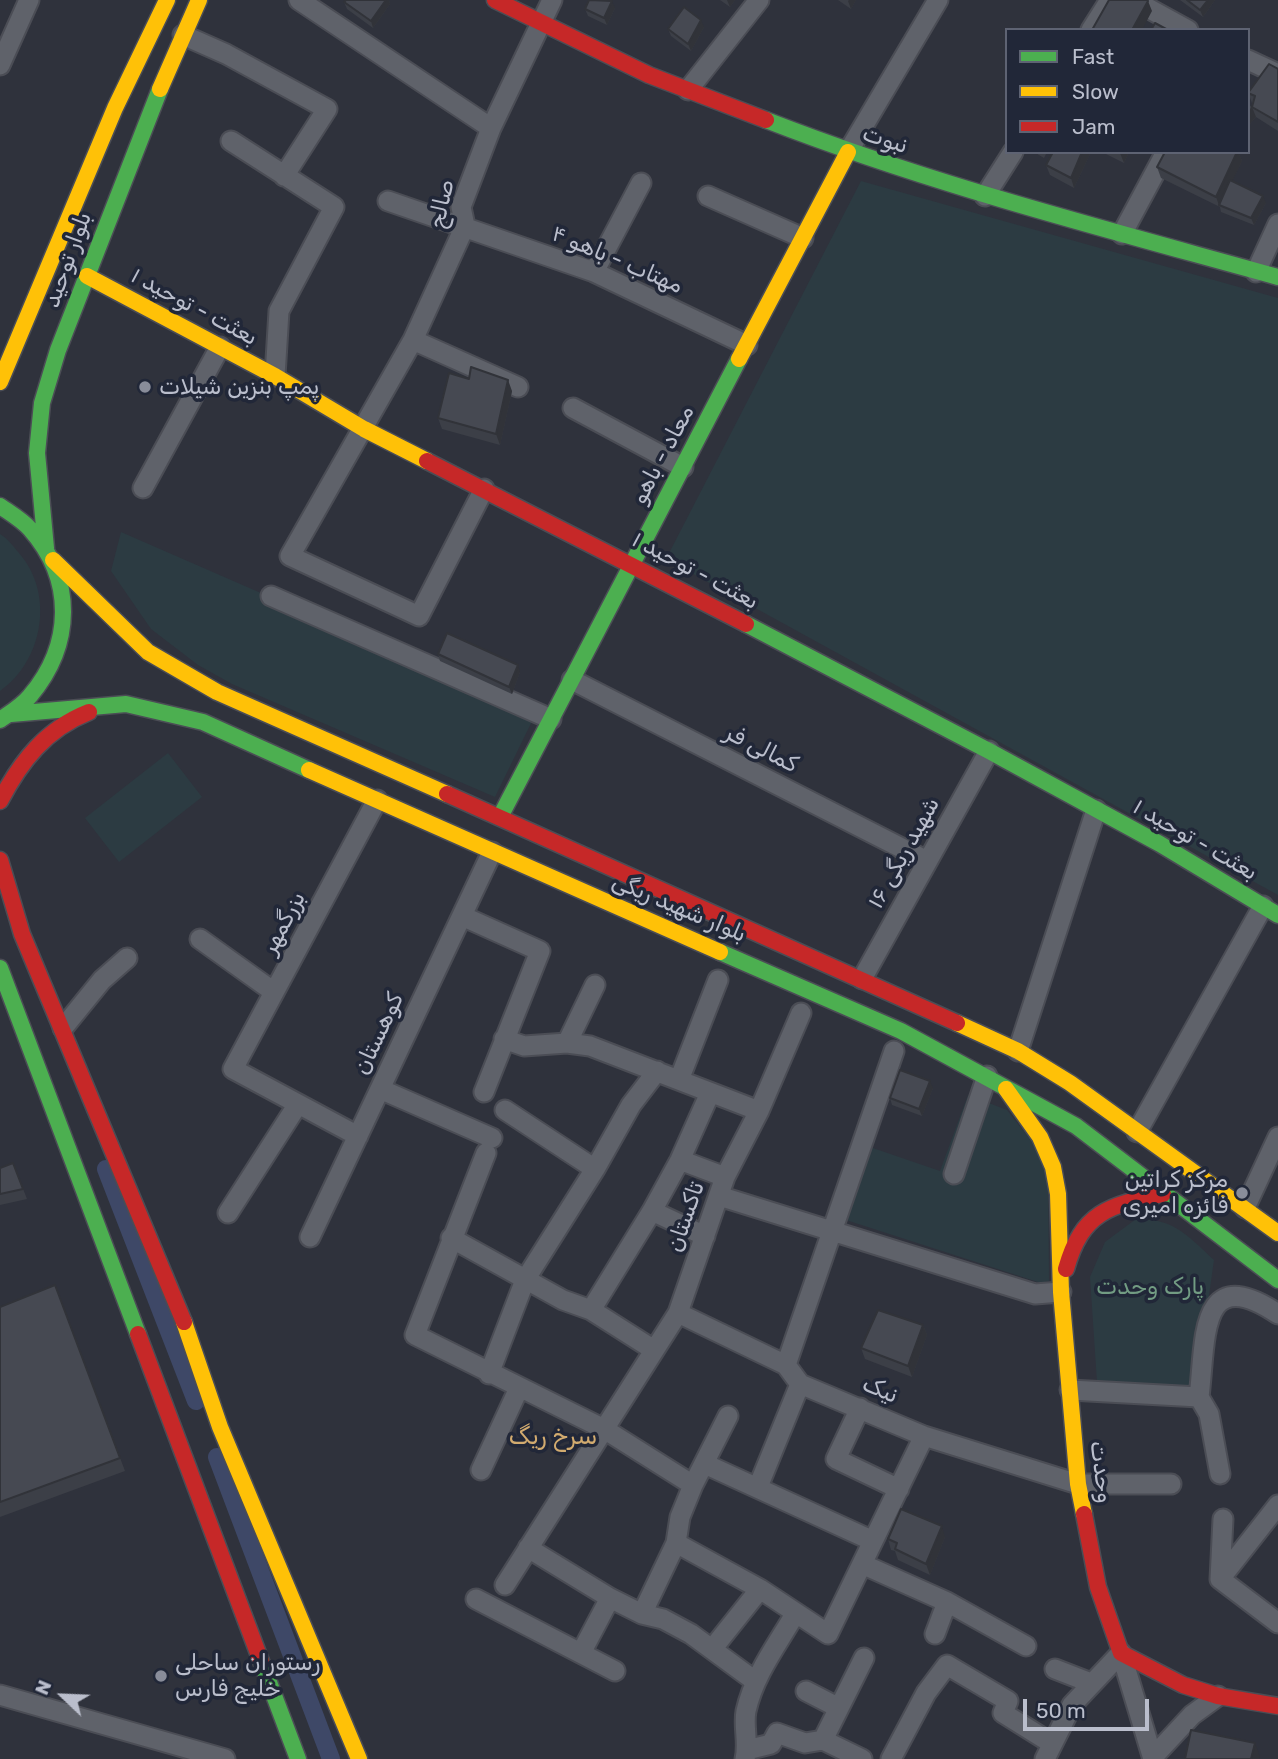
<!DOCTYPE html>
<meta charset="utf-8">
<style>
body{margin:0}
#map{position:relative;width:1278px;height:1759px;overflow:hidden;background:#2f323c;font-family:Rubik,sans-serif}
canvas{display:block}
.legend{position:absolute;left:1005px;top:28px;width:245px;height:126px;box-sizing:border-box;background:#212738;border:2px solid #5e6373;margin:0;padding:9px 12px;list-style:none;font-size:21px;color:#babecc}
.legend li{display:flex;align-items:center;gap:14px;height:35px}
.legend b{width:35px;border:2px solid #5e6373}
.north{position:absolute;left:28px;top:1661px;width:70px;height:70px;-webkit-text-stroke:5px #212738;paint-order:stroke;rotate:293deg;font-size:19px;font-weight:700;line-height:28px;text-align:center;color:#babecc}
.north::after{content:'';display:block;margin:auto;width:24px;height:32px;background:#babecc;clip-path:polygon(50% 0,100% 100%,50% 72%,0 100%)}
.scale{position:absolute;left:1023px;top:1699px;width:126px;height:32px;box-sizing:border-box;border:4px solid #babecc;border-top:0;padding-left:9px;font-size:21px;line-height:24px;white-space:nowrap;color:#babecc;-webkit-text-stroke:5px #212738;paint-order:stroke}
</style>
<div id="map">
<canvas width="1278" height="1759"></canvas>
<ul class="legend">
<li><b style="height:9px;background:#4caf50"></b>Fast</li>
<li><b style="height:9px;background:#ffc107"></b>Slow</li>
<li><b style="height:9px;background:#c62828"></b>Jam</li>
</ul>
<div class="north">N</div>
<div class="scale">50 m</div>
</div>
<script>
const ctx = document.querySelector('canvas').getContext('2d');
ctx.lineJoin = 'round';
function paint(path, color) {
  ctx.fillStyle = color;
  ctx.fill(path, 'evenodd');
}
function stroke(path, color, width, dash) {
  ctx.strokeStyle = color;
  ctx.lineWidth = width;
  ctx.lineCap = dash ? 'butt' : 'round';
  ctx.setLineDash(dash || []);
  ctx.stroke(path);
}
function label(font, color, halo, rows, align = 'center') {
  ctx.font = font + ' Rubik,Cairo,sans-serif';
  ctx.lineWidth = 7;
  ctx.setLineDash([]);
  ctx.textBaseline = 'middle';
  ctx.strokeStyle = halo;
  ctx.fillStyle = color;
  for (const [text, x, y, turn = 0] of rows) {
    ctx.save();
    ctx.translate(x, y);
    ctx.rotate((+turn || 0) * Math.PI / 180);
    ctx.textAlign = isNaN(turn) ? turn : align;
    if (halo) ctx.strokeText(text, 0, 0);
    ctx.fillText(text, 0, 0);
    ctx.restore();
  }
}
paint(new Path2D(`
 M861,181l417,117v597l-612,-336z
 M121,532l415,181 -41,84 -263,-113 -34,-19 -47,-36 -40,-58z
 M0,534c8,5 13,12 19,19 36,41 24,108 -19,138z
 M168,753l34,44 -83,65 -34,-44z
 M968,1095l39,15 41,52 1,119 -8,2 -198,-64 24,-73 73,25z
 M1136,1219c38,-1 52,17 78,41l-18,128 -99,-6 -7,-105 15,-35z`), '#2c3b42');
stroke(new Path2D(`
 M106,1169l90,232
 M217,1457l114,302`), '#3e4867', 18);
const street = new Path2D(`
 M299,0l192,128
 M1133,0l55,30
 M1091,30l19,-30
 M183,35l43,19 101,55 -43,67
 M1248,60l30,14
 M0,65l29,-65
 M688,90l71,-90
 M231,141l103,66 -55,104 -4,65
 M848,152l90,-152
 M708,196l95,42
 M985,196l28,-44
 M388,201l206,71 153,73
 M1122,234l44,-82
 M594,272l47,-89
 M1256,272l22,-48
 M413,340l105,47
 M573,408l110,59
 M143,488l77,-141
 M484,489l-65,127 -129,-60 123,-216 52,-114 -4,-19 30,-79 61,-128
 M271,596l280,123
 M572,680l355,181
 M462,916l78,35 -56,141
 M200,939l74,53
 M862,979l127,-228
 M63,1028l39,-48 25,-22
 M504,1039l20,7 43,-3 23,3 169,65
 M567,1043l28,-58
 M1018,1051l78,-241
 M679,1080l39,-100
 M380,1089l112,49
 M505,1110l90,59
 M1137,1132l126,-226
 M358,1136l-125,-67 144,-269
 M486,1153l-71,182 189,94 89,56
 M680,1160l45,17
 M954,1174l33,-98
 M719,1196l316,98 26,-2
 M1245,1208l33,-71
 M652,1211l53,25
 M228,1213l70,-109
 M310,1237l182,-385
 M451,1238l112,62 28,10 63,40
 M591,1310l61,-99 28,-51 30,-67
 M678,1313l108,52 14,19 124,52 154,48h93
 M786,1365l108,-314
 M489,1374l36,-94 70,-111 36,-64 26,-34
 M1070,1390l129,7c7,-56 -1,-137 79,-83
 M1199,1397l10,17 11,60
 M860,1408l-24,51 63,30
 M705,1464l168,77
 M481,1470l38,-82
 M758,1487l42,-103
 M1223,1519l-3,60 58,44
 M676,1543l84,46 68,45 96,-198
 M528,1548l82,50 32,16 21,5 28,15 64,47
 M862,1564l85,38 79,44
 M1220,1579l58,-74
 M505,1585l173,-272 47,-136 34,-66 42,-98
 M476,1599l139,72
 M642,1614l34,-71 4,-26 13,-32 35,-69
 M935,1634l12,-32
 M713,1648l47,-59
 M581,1653l29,-55
 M1055,1669l36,14
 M806,1691l33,17
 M0,1695l225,64
 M823,1740l41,-82
 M747,1750l24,-6 6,-11 28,10 18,-3 39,19
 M1154,1756l38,-41 26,-19
 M745,1759c4,-16 -2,-33 1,-48 8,-36 31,-66 49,-97
 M891,1759l35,-66 21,-28 61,36 -5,12 48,30
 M1045,1759l27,-54 49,-52 32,106`);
const fast = new Path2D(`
 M766,120c167,65 340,109 512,157
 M0,506c10,7 22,14 30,23 45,51 43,116 0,167 -8,10 -20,17 -30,24
 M46,548l-9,-95 5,-50 16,-53 102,-261
 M746,624l243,127 171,93 118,71
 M11,714l115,-10 77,18 106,48
 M500,817l239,-458
 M720,952l181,79 175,95 202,154
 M0,968l138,366
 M261,1661l37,98`);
const slow = new Path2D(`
 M160,89l39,-89
 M87,276l188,100 89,53 63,32
 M739,359l109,-207
 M0,382l115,-274 52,-108
 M53,560l95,92 69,40 230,102
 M309,770l411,182
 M957,1023l61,28 52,32 208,150
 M1006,1089l34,48 13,30 5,27 3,98 17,192 6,30
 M184,1322l36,105 139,332`);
const jam = new Path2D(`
 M495,0l154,75 117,45
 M427,461l319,163
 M447,794l510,229
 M0,801c21,-40 46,-72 89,-89
 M0,860l22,74 162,388
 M1066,1269c16,-57 43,-64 97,-75
 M138,1334l123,327
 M1084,1514l14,73 23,66 62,32 35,11 60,10`);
stroke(street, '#4b4d55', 23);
stroke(fast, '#4b4d55', 19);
stroke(slow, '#4b4d55', 19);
stroke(jam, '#4b4d55', 19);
stroke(street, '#5f626a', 19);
stroke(fast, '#4caf50', 16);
stroke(slow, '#ffc107', 16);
stroke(jam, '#c62828', 16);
paint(new Path2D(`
 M346,0h43l1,4 -17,24 -26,-19 -3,-7z
 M720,0h15l-5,7z
 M838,0h18l-5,9z
 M1180,0h35l-12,17z
 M615,8l-8,17 -19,-9 -3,-7z
 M704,27l-13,24 -20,-15 -3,-7z
 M1278,69v62l-22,-14 -8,9v-22l4,3 1,-3 -1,-1 -4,-11z
 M1034,152h13l-3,6z
 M1053,152h38l-17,36 -24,-13 -4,-10z
 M1102,152h27l-5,11z
 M1238,152l4,9 -10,20 34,22 -12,22 -33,-13 -1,-5 -59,-29 -4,-11z
 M469,379l43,12 -12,54 -58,-16 -4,-11z
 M438,654l82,18 -8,22 -72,-33z
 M933,1088l-11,28 -30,-11 -2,-7z
 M13,1163l14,36 -27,6v-37z
 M55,1285l70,186 -125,46v-210z
 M923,1325l4,10 -15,42 -47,-18 -4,-11z
 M945,1537l-15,38 -32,-15 -3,-9 -4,-1 -3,-11z`), '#3c3f47');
paint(new Path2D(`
 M386,0h3l1,4 -17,24 -2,-7z
 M727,0h8l-5,7z
 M849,0h7l-5,9 -3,-8z
 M1208,0h7l-12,17 -3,-7z
 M612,1l3,7 -8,17 -3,-7z
 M1148,1l4,10 -10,19h-10z
 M701,20l3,7 -13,24 -3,-7z
 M1252,107l4,10 -8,9v-15z
 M1082,152h9l-17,36 -3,-10z
 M1129,152l-5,11 -4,-10z
 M1237,152h1l4,9 -21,44h-2l1,3 -4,-11z
 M1263,196l3,7 -12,22 -3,-7z
 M508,380l4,11 -12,54 -4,-11z
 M518,665l2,7 -8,22 -3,-7z
 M930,1081l3,7 -11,28 -3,-7z
 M923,1325l4,10 -15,42 -4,-11z
 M942,1526l3,11 -15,38 -4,-11z
 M1255,1743l5,14 -1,2h-8z`), '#313339');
const building = new Path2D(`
 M346,0h40l-15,21 -27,-19z
 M589,0l23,1 -8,17 -19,-9z
 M1109,0h38l1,1 -16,29h-40z
 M1187,0h21l-8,10z
 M684,7l17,13 -13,24 -20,-15z
 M1155,23l13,7h-17z
 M1269,64l9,5v53l-26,-15 3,-11 -7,-3z
 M1053,152h29l-11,26 -25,-13z
 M1165,152h72l-21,45 -59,-30z
 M1230,180l33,16 -12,22 -32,-13z
 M471,367l37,13 -12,54 -58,-16 11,-45 20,6z
 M447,633l71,32 -9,22 -71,-33z
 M900,1070l30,11 -11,28 -29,-11z
 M13,1163l10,26 -23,5v-26z
 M55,1285l65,173 -120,44v-195z
 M878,1310l45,15 -15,41 -47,-18z
 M901,1509l41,17 -16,38 -31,-15 2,-6 -9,-4z
 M1191,1730l64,13 -4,16h-66z`);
paint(building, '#464952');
stroke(building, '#313339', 2);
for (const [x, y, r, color] of [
 [145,387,7,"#898d9a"],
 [1242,1193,7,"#898d9a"],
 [161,1676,7,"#898d9a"]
]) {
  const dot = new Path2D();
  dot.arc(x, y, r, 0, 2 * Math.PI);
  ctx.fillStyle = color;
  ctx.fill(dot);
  stroke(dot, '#212738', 2.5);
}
label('23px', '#babecc', '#212738', [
 ["نبوت",885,140,18],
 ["صالح",442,204,-77],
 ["بلوار توحید",68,260,-70],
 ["مهتاب - باهو ۴",617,260,23],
 ["بعثت - توحید ۱",194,307,28],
 ["معاد - باهو",663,455,-62],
 ["بعثت - توحید ۱",695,571,28],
 ["کمالی فر",761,749,27],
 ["بعثت - توحید ۱",1195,840,30],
 ["شهید ریگی ۱۶",904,853,-61],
 ["بلوار شهید ریگی",679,908,23],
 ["بزرگمهر",284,923,-62],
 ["کوهستان",379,1034,-65],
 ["تاکستان",686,1217,-71],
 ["نیک",880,1390,23],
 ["وحدت",1101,1472,83]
]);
label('23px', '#babecc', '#212738', [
 ["پمپ بنزین شیلات",159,387],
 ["مرکز کراتین",1228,1180,"right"],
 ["فائزه امیری",1228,1206,"right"],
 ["رستوران ساحلی",175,1663],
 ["خلیج فارس",175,1689]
], 'left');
label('23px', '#729c83', '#212738', [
 ["پارک وحدت",1150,1287]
]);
label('24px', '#d2ab6f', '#212738', [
 ["سرخ ریگ",553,1437]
]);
</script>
